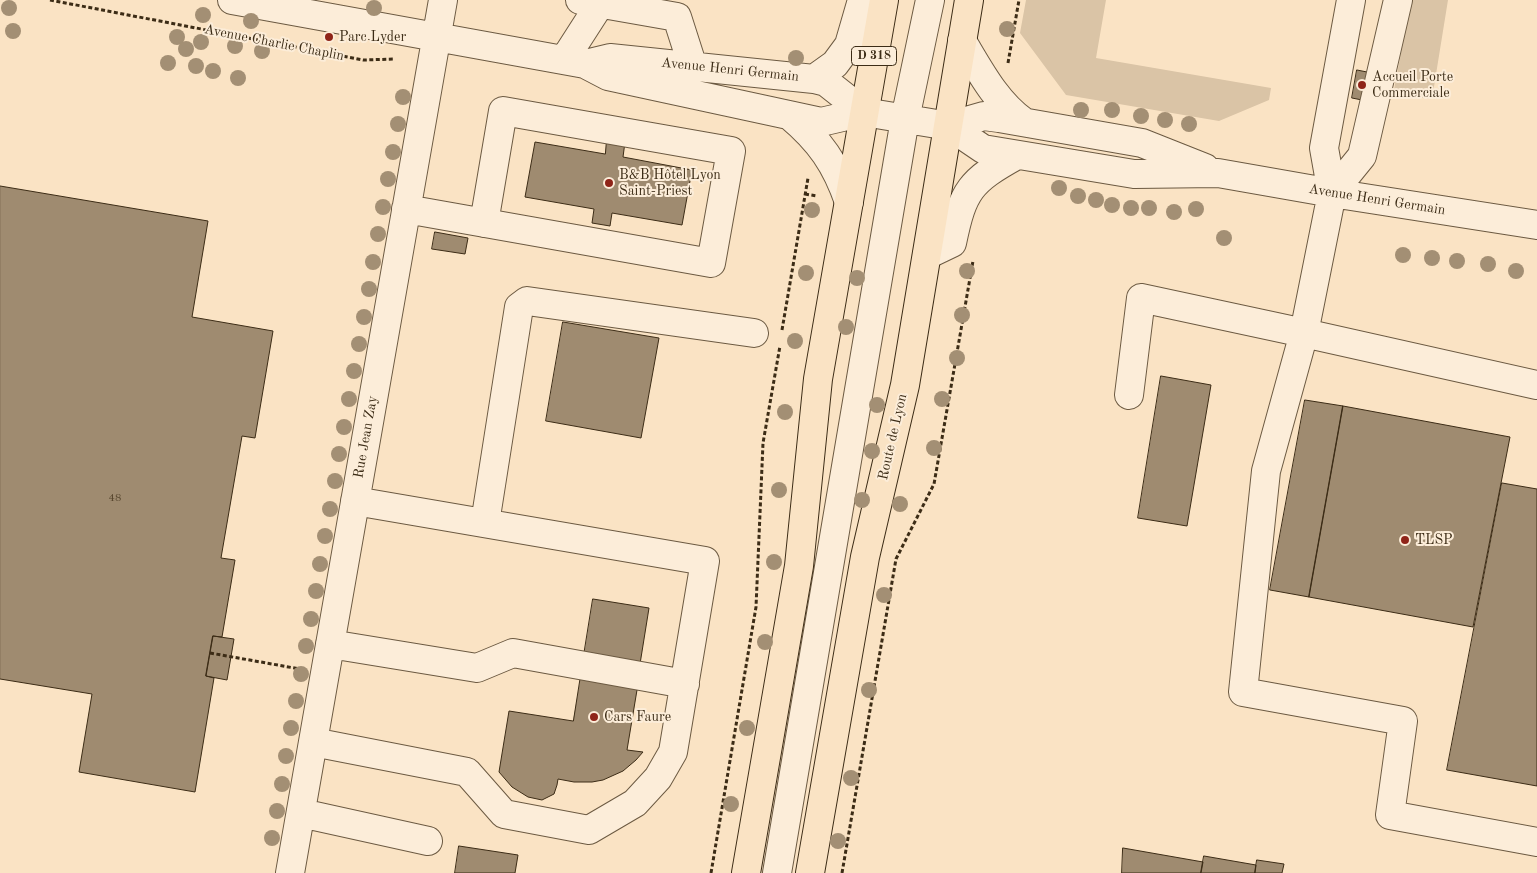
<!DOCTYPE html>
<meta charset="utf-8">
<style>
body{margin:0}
canvas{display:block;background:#fae3c4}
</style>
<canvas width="1537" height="873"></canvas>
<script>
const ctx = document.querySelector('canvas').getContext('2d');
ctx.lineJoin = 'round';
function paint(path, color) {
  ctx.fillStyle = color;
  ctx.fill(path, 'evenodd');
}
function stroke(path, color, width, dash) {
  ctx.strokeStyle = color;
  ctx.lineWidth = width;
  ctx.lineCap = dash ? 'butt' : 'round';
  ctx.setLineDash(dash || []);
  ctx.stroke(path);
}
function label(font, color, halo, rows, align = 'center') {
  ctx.font = font + ' "Old Standard TT",serif';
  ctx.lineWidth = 4;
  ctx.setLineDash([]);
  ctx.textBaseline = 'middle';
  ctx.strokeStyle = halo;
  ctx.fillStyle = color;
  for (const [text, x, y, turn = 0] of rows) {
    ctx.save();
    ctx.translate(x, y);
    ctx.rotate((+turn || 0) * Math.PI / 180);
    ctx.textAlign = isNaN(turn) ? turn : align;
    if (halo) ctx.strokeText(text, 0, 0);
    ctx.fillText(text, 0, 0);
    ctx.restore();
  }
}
paint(new Path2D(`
 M1026,0h80l-10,58 175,30 -2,12 -50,21 -153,-26 -46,-62z
 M1411,0h37l-16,99 -39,-4z`), '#dac4a6');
const building = new Path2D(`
 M1357,70l15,3 -5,28 -15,-3z
 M607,139l18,3 -2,15 69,13 -10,55 -70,-12 -2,13 -18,-3 2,-14 -69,-12 10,-55 70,12z
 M0,186l208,35 -16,96 81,14 -18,107 -13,-2 -21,122 14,2 -13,77 -9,-1 -3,17 -4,23 8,2 -19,114 -116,-20 13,-78 -92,-15z
 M435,232l33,6 -3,16 -33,-5z
 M563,322l96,16 -18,100 -95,-17z
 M1161,376l50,9 -24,141 -49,-8z
 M1305,400l38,6 -34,191 -39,-7z
 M1343,406l167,31 -37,190 -164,-30z
 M1502,483l35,6v297l-90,-16z
 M593,599l56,9 -9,56 -56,-9z
 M213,636l21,3 -7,41 -21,-4z
 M581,675l57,9 -11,66 16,2 -7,8 -13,11 -20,9 -11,2h-18l-16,-3 -1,6 -3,9 -12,6 -14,-3 -16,-10 -13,-15 10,-61 64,10z
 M459,846l59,9 -3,18h-60z
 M1123,848l80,14 -2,11h-79z
 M1204,856l52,9 -1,8h-54z
 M1257,860l27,4 -2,9h-27z`);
paint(building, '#9f8b70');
stroke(building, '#3c2c16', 1);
const minor = new Path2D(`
 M232,0l353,64 23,12 213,46 43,-10 85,14 34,23 151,25 84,-1 114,20 205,32
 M580,0l97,17 16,50
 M962,41c18,30 34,61 62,81
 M564,60l36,-56
 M585,64l25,-6 204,21 12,3 38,30
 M814,79l21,-15 14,-19 13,-45
 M789,115c31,26 47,49 60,87
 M949,126l35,-10 15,2 143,25 63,25
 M1332,193l30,-37 36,-156
 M406,209l305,54 20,-112 -228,-40 -19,112
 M927,255l25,-12c11,-53 18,-62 65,-88
 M1537,385l-233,-52 -38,138 -23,221 160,29 -13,94 147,27
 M1129,395l12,-97 163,35 28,-140 -8,-45 27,-148
 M485,523l34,-216 8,-6 227,32
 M330,644l147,24 36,-15 172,31
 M313,742l154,30 37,42 85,16 46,-27 23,-25 15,-26 32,-191 -350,-60
 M301,813l127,28
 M290,873l153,-873
 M777,873l128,-754 25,-119`);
const major = new Path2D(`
 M746,873l53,-307 19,-187 66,-379
 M810,873l55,-316 40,-172 64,-385`);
stroke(minor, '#6c5a42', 30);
stroke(major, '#3c2c16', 30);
stroke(new Path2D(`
 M50,0l313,60 32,-1
 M1008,63l11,-63
 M805,194l12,2
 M782,330l26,-152
 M210,653l90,16
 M711,873l45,-266 7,-164 17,-97
 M842,873l54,-314 38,-75 39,-223`), '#3c2c16', 3, [4, 2.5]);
stroke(minor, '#fcedd9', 28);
stroke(major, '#fae3c4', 28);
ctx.fillStyle = '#a38f74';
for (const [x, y] of [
 [9,8],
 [374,8],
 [203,15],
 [251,21],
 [1007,29],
 [13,31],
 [177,37],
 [201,42],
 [235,46],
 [186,49],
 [262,51],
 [796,58],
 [168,63],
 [196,66],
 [213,71],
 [238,78],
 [403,97],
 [1081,110],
 [1112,110],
 [1141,116],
 [1165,120],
 [398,124],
 [1189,124],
 [393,152],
 [388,179],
 [1059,188],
 [1078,196],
 [1096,200],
 [1112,205],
 [383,207],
 [1131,208],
 [1149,208],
 [1196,209],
 [812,210],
 [1174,212],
 [378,234],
 [1224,238],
 [1403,255],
 [1432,258],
 [1457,261],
 [373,262],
 [1488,264],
 [967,271],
 [1516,271],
 [806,273],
 [857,278],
 [369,289],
 [962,315],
 [364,317],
 [846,327],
 [795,341],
 [359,344],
 [957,358],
 [354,371],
 [349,399],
 [942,399],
 [877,405],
 [785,412],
 [344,427],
 [934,448],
 [872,451],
 [339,454],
 [335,481],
 [779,490],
 [862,500],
 [900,504],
 [330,509],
 [325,536],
 [774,562],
 [320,564],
 [316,591],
 [884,595],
 [311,619],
 [765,642],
 [306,646],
 [301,674],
 [869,690],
 [296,701],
 [291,728],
 [747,728],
 [286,756],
 [851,778],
 [282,784],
 [731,804],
 [277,811],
 [272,838],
 [838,841]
]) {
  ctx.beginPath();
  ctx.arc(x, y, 8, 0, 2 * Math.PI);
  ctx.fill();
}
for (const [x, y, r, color] of [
 [329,37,5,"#8f2418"],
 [1362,85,5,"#8f2418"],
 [609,183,5,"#8f2418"],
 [1405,540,5,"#8f2418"],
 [594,717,5,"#8f2418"]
]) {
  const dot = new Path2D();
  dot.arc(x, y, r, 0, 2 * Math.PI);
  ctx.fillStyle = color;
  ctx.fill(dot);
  stroke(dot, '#fcedd9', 2);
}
label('11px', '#55442c', null, [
 ["48",115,498]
]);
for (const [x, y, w] of [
 [874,56,45]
]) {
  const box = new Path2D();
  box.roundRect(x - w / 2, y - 9.5, w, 19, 4);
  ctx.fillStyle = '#fcedd9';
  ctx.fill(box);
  stroke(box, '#3c2c16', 1);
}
label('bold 12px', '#3c2c16', null, [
 ["D 318",874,56]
]);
label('14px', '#3c2c16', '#fcedd9', [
 ["Parc Lyder",339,37],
 ["Accueil Porte",1372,77],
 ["Commerciale",1372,93],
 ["B&B Hôtel Lyon",619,175],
 ["Saint-Priest",619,191],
 ["TLSP",1415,540],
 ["Cars Faure",604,717]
], 'left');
label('14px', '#3c2c16', '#fcedd9', [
 ["Avenue Charlie Chaplin",274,43,11],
 ["Avenue Henri Germain",730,70,6],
 ["Avenue Henri Germain",1377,200,9],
 ["Rue Jean Zay",366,437,-80],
 ["Route de Lyon",893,437,-77]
]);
</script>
